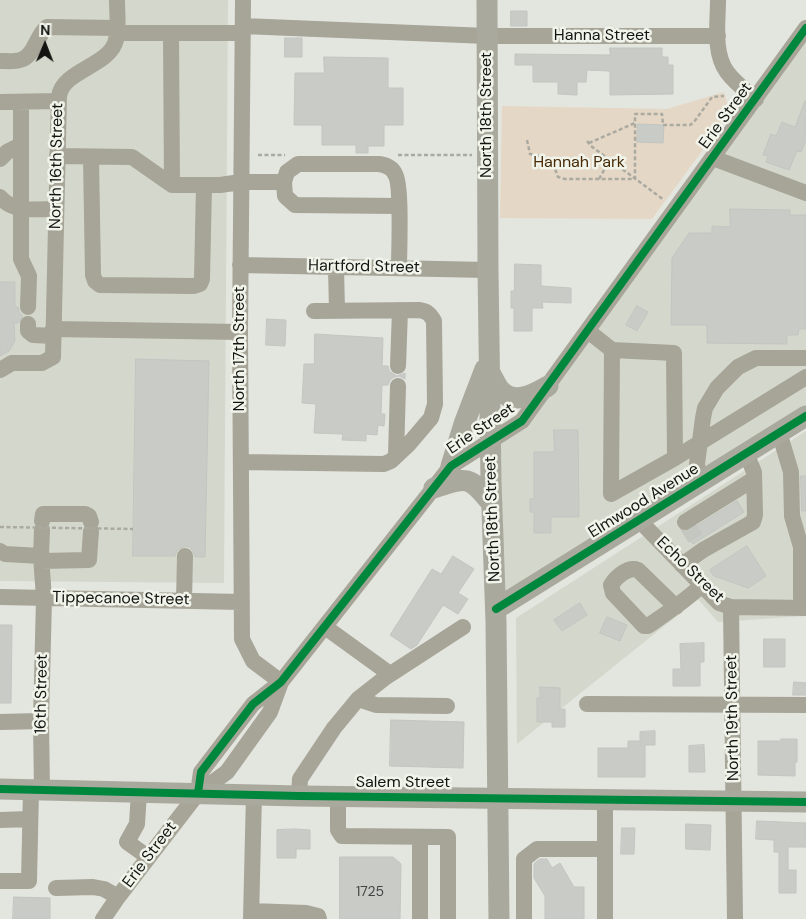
<!DOCTYPE html>
<style>
body{margin:0}
#map{position:relative;width:806px;height:919px;overflow:hidden;background:#e3e5df;font-family:"DM Sans",sans-serif}
canvas{display:block}
.north{position:absolute;left:20px;top:20px;width:50px;height:50px;-webkit-text-stroke:4px #f1f4ea;paint-order:stroke;rotate:1deg;font-size:14px;font-weight:700;line-height:20px;text-align:center;color:#131411}
.north::after{content:'';display:block;margin:auto;width:18px;height:22px;background:#131411;clip-path:polygon(50% 0,100% 100%,50% 72%,0 100%)}
</style>
<div id="map">
<canvas width="806" height="919"></canvas>
<div class="north">N</div>
</div>
<script>
const ctx = document.querySelector('canvas').getContext('2d');
ctx.lineJoin = 'round';
function paint(path, color) {
  ctx.fillStyle = color;
  ctx.fill(path, 'evenodd');
}
function stroke(path, color, width, dash) {
  ctx.strokeStyle = color;
  ctx.lineWidth = width;
  ctx.lineCap = dash ? 'butt' : 'round';
  ctx.setLineDash(dash || []);
  ctx.stroke(path);
}
function label(font, color, halo, rows, align = 'center') {
  ctx.font = font + ' "DM Sans",sans-serif';
  ctx.lineWidth = 5;
  ctx.setLineDash([]);
  ctx.textBaseline = 'middle';
  ctx.strokeStyle = halo;
  ctx.fillStyle = color;
  for (const [text, x, y, turn = 0] of rows) {
    ctx.save();
    ctx.translate(x, y);
    ctx.rotate((+turn || 0) * Math.PI / 180);
    ctx.textAlign = isNaN(turn) ? turn : align;
    if (halo) ctx.strokeText(text, 0, 0);
    ctx.fillText(text, 0, 0);
    ctx.restore();
  }
}
paint(new Path2D(`
 M0,0h228l-4,583 -224,-2z
 M806,28v388l-310,193 -5,-169 31,-19z
 M806,431v185l-88,6 -20,-23 -181,145 -1,-126z`), '#d4d8cc');
paint(new Path2D(`
 M724,92l6,21 -78,106 -152,-1 2,-112 165,3z`), '#e5d7c5');
const building = new Path2D(`
 M511,11h16v15h-16z
 M285,38h17v19h-17z
 M610,48h52v9h6v8h5v29l-63,1v-24l-23,-1 -1,12h-9v13l-19,-1v-12h-25v-17h-18v-11l95,1z
 M324,57l64,1v30h15v37h-19v21h-16v7h-12v-8h-34v-20h-28l1,-52h29z
 M805,101h1v39l-5,12 -4,-1 -8,19 -23,-8 2,-6 -5,-1 8,-21 5,2 6,-14 13,5z
 M638,124l26,1 -1,18 -26,-1z
 M730,209l60,1v5h16v114h-7l-1,6h-11v9l-80,-1v-18h-36l1,-67 17,-25h23v-7l18,1z
 M515,264l26,1v21l30,2v15l-29,-1 1,6h-11v23h-18v-23h-3v-17h3z
 M0,282h15v25h3l1,5 4,4 -5,7h-4l1,18 -6,10 -9,5z
 M637,306l11,6 -11,19 -11,-6z
 M267,319l19,1 -1,26 -19,-1z
 M315,334l68,4 -1,28h6l1,5 8,5 8,-3v6l-6,-3 -5,1 -4,3 -2,5h-6l-1,29h4l-1,12 -6,-1 -1,10 -11,-1v7l-24,-1 1,-6 -29,-1 2,-29 -14,-1 2,-39h10z
 M136,359l73,2 -4,196h-10l-2,-6 -3,-4 -5,-1 -8,4 -2,6h-42z
 M554,430h24l1,87h-28v16h-17v-21h-4v-13h4v-47h20z
 M801,476h5v35h-4z
 M737,501l7,11 -51,32 -8,-12 5,-2z
 M747,546l19,30 -18,12 -34,-12 -4,-6z
 M453,556l21,13 -16,24 10,6 -10,15 -15,-9 -26,40 -6,4 -21,-14 42,-66 9,5z
 M580,603l7,12 -25,16 -8,-11z
 M607,617l20,8 -7,16 -20,-8z
 M0,625h12l-1,78h-11z
 M764,639h21v28h-21z
 M704,643v19h-4v24h-27v-17h8l-1,-25z
 M794,682l12,1v12h-13z
 M540,687l20,1v21h5v18h-13v-5h-15v-24h3z
 M391,720l73,2 -1,46 -73,-2z
 M655,731v14h-10v32h-47v-29h30v-7h12v-9z
 M781,739h16v23h-2v14l-37,-1v-34h23z
 M704,745l1,27h-16v-26z
 M757,821l49,2v24h-18v23h8v23h-17v-41h-5v-12l-18,-1z
 M686,824l25,1 -1,25 -24,-1z
 M622,828h13l-1,26h-13z
 M296,829l14,1v19h-14v9h-19v-28z
 M340,857h53l8,7 -1,55h-60z
 M540,859h7l5,9 8,-5 14,24h10v32h-39v-23l-11,-18v-14z
 M14,897l36,1v21h-37z`);
paint(building, '#c9cbc7');
stroke(building, '#c2c5c0', 1);
stroke(new Path2D(`
 M687,525l10,16`), '#c4c6c0', 16, [16, 8]);
stroke(new Path2D(`
 M527,140l3,14c17,3 22,5 28,23l7,2h70v-65h27l1,11h27l4,-3 18,-25 12,-1
 M587,141l4,5 73,54
 M589,143l46,-20
 M258,155h27
 M398,155h74
 M599,179l10,-18`), '#abaaa1', 2.5, [4, 2.5]);
stroke(new Path2D(`
 M243,0l-3,332 2,307 11,22 28,21
 M718,0c0,23 -5,53 9,72 8,11 19,19 29,27
 M243,26l244,10h231
 M117,33h125
 M171,33l1,152
 M0,61c6,0 14,1 20,-1 14,-3 16,-24 27,-33l70,1
 M0,102l58,-1
 M21,102v157l8,17 -1,31
 M57,156l75,1 40,28h48l21,-3h43
 M91,157l2,118 2,6 5,4 94,1 6,-2 2,-5 2,-94
 M713,158l93,35
 M0,159l7,-7 14,-7
 M0,197c13,16 37,12 56,12
 M399,206l-104,-1 -10,-9 -1,-14 3,-10 11,-8h81c7,1 13,3 16,10 7,10 4,77 4,94
 M240,265l248,5
 M336,267l1,44
 M28,324v7l5,4 20,1
 M53,329l187,3
 M588,331l24,19 -1,144 64,-36 -1,-105 -62,-3
 M398,366l2,-56
 M0,370l12,-7h30l11,-6 6,-261c4,-26 51,-30 57,-56 3,-13 1,-28 1,-40
 M779,432l12,40 1,44 9,31v61
 M396,456l2,-70
 M675,458l131,-81
 M241,462l143,2 7,-3 17,-16 23,-27 4,-14 -1,-83c-4,-7 -7,-10 -15,-11l-105,1
 M700,483l-3,-19 6,-46 2,-10 12,-20 21,-21 18,-9h50
 M639,520l80,83 12,4 75,1
 M42,521l1,-7h42l4,2 2,6
 M685,522l69,-43
 M0,551l5,3 36,2 3,42 -3,123 1,69
 M41,556l1,-26
 M41,561l48,-1 2,-29
 M682,565l21,-15 50,-28 2,-7 -1,-43 -8,-19
 M0,597l241,5
 M184,601l1,-45
 M676,607l-38,-37c-10,-4 -22,7 -27,15l2,8 31,33h4c19,-13 37,-25 53,-40
 M731,607l4,312
 M325,627l65,47
 M358,699l18,6 71,1
 M587,704l219,1
 M0,722l41,-1
 M139,792l-2,32 -10,18 21,15
 M198,793l3,-21 52,-68 28,-22 170,-216 71,-45 284,-393
 M299,796l1,-17 34,-51 24,-29 28,-22 77,-50
 M338,796v34l4,6 106,1v82
 M605,799v120
 M0,820l30,-1
 M0,881h29l2,-91
 M56,888l37,-1 11,2 14,8
 M252,911l54,2 12,3 1,3
 M103,919l15,-22 80,-104 29,-21 43,-60 11,-30
 M251,919l3,-125
 M420,919v-82
 M524,919v-60l13,-10h68`), '#a7a498', 16);
stroke(new Path2D(`
 M487,0l1,270 3,212 5,140 3,297
 M490,373c3,5 6,12 10,17 14,16 34,4 48,-4
 M451,466l13,-42 21,-55
 M434,488c33,-12 36,-12 58,16
 M496,609l310,-193
 M0,789l299,7 507,6`), '#aaa99e', 21);
stroke(new Path2D(`
 M0,527l133,2`), '#abaaa1', 2.5, [4, 2.5]);
stroke(new Path2D(`
 M496,609l310,-193
 M0,789l299,7 507,6
 M198,793l3,-21 52,-68 28,-22 170,-216 71,-45 284,-393`), '#00873e', 8);
label('14px', '#424440', null, [
 ["1725",370,892]
]);
label('16px', '#131411', '#f1f4ea', [
 ["Hanna Street",602,36],
 ["North 18th Street",487,115,-90],
 ["Erie Street",726,116,-54],
 ["North 16th Street",57,166,-89],
 ["Hartford Street",364,267,1],
 ["North 17th Street",240,349,-90],
 ["Erie Street",481,429,-34],
 ["Elmwood Avenue",644,501,-32],
 ["North 18th Street",493,519,-92],
 ["Echo Street",690,570,44],
 ["Tippecanoe Street",121,599,1],
 ["16th Street",42,694,-89],
 ["North 19th Street",733,718,-91],
 ["Salem Street",403,783],
 ["Erie Street",150,855,-53]
]);
label('16px', '#472906', '#f1f4ea', [
 ["Hannah Park",579,163]
]);
</script>
